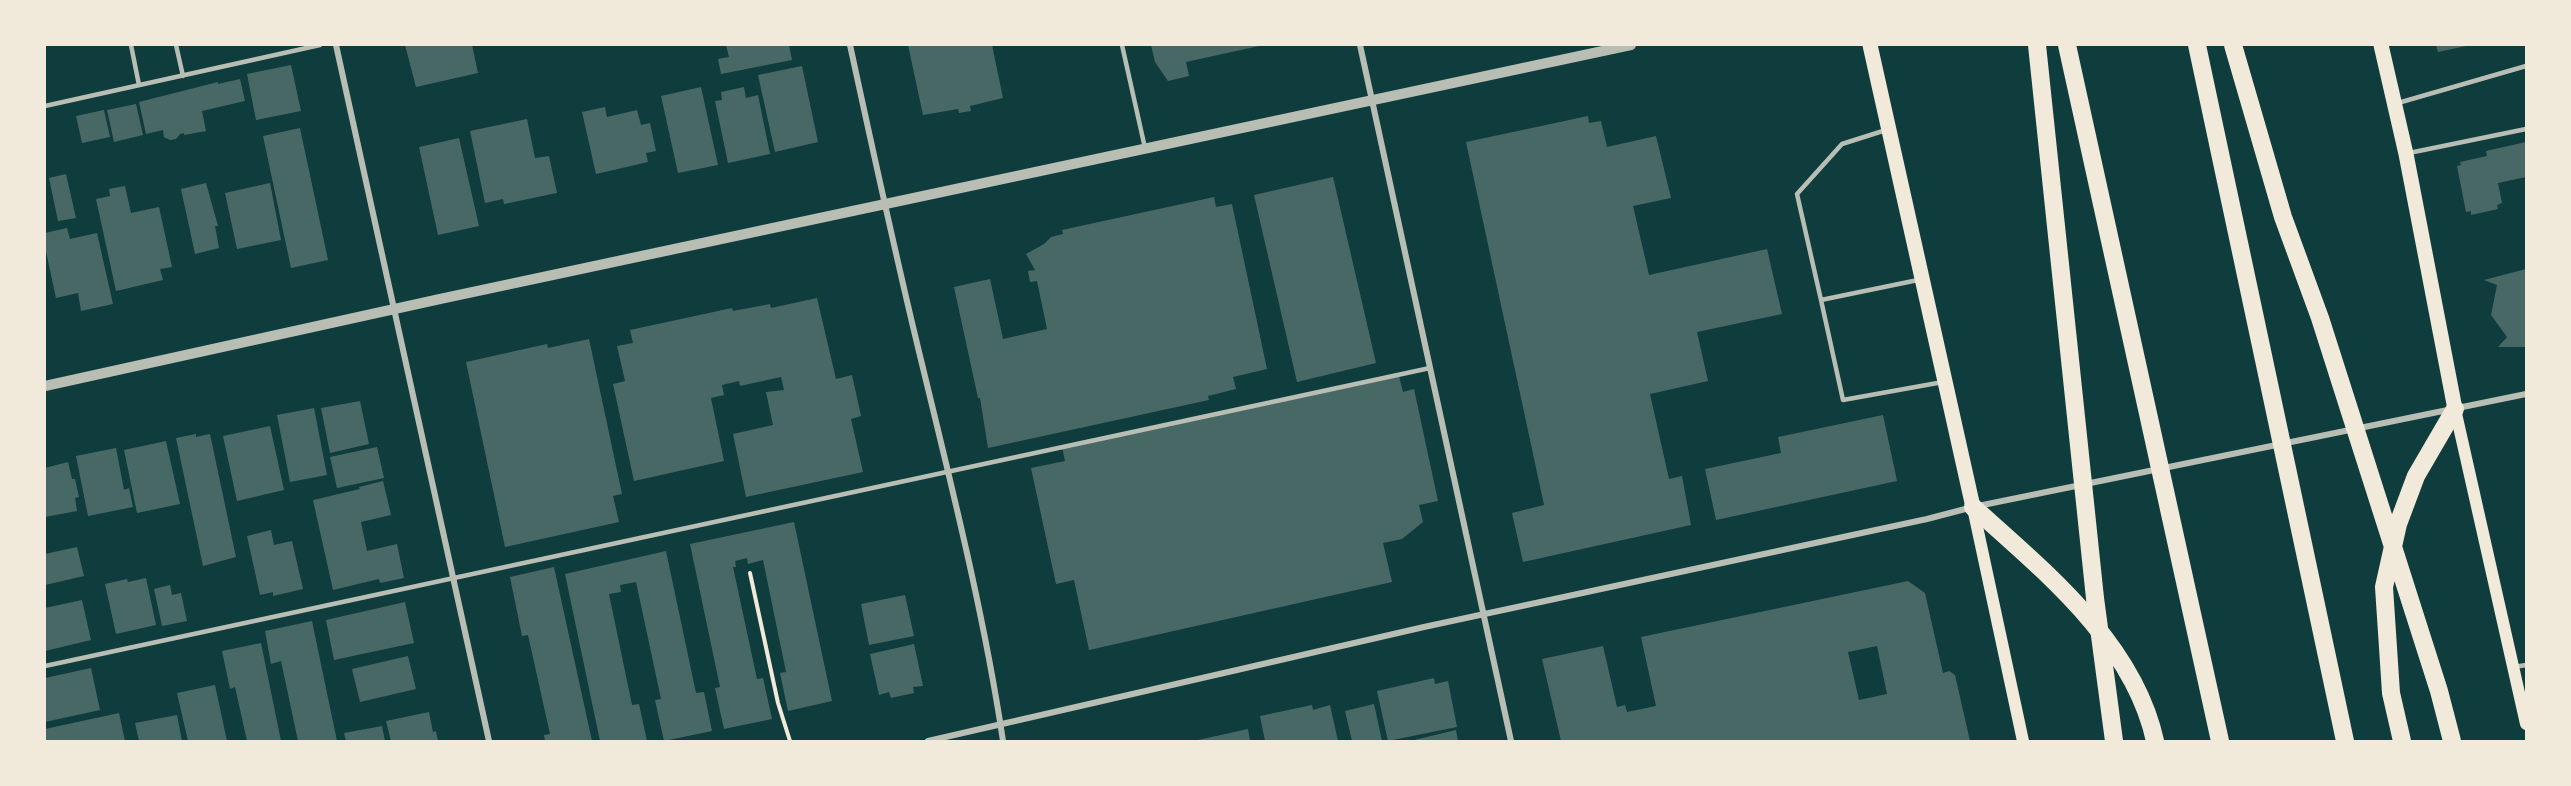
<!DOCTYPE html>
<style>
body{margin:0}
#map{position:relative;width:2571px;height:786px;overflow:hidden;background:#0f3d3e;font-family:"Public Sans",sans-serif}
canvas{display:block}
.frame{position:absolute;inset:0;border:46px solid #f1e9da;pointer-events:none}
</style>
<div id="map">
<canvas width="2571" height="786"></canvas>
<div class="frame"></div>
</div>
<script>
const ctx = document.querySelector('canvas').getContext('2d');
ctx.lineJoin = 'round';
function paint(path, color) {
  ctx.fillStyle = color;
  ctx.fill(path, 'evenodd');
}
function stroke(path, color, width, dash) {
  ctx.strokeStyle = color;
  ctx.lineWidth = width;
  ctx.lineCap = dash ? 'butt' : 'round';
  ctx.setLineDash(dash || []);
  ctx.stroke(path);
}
paint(new Path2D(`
 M405,45h67l6,28 -62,14z
 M726,45h63l3,15 -71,14 -3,-15 11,-2z
 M908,45h84l11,53 -33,8 1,5 -12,2 -1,-4 -35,6z
 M1151,45h108v1l-73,16 3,14 -21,5 -13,-19z
 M2436,45h30v1l-28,6z
 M291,65l10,46 -45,9 -9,-46z
 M802,66l16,76 -43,10 -17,-77z
 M240,79l5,22 -43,10 4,20 -22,4v-2l-4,1 -4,5 -6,1 -6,-3 -1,-7 -17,4 -7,-32 79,-20v2z
 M701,87l17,78 -40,8 -17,-77z
 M744,87l2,11 12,-3 12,59 -42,9 -13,-62 7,-1 -1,-8z
 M136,104l7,31 -29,7 -7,-32z
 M605,107l2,10 30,-7 4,15 9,-2 6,28 -10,2 2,9 -52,12 -14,-62z
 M104,110l6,27 -28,6 -6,-27z
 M1588,116l1,7 12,-2 6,26 49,-11 15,62 -38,8 16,69 118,-26 15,65 -85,18 11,49 -58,13 19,85 13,-3 9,49 -168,37 -11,-49 32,-8 -78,-363z
 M527,119l8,39 14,-2 8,37 -53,11 -1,-5 -18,4 -15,-72z
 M300,128l28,132 -37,8 -28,-132z
 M459,138l20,88 -41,9 -19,-88z
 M2526,142v35l-28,6 4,20 -5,2 1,4 -27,6v-4l-5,1 -9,-46 4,-1 -1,-3 27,-6 -1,-5z
 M66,174l10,44 -18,3 -9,-43z
 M1333,177l43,186 -79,19 -43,-187z
 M206,183l12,43h-3l4,22 -24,6 -14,-65z
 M270,183l11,57 -44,9 -12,-56z
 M125,186l6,27 28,-6 13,60 -12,2 3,11 -47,11 -20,-92 14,-3 -1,-7z
 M1214,197l2,10 16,-3 35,165 -34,8 3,12 -28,7 1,4 -221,48 -8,-50h-2l-24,-111 36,-8 13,60 44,-10 -10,-48 -7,1 -2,-11 7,-1 -9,-16 18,-10 7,-7 12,-3 -1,-4z
 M67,228l3,11 27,-6 16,71 -32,7 -3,-18 -22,5 -11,-51v-14z
 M2526,269v78h-28l9,-10 -16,-22 6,-30 -13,-5z
 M817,298l19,81 16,-4 9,41 -10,3 12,53 -117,25 -13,-63 40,-9 -7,-33 18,-2 -3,-13 -41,9 -1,-5 -17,4 2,10 -13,3 13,63 -90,20 -21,-97 12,-3 -8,-35 16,-3 -3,-13 102,-22 1,3 37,-7 1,4z
 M589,339l33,155 -9,2 6,26 -114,25 -39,-185 81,-18 1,4z
 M1399,376l4,16 11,-3 24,112 -19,4 4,17 -21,17 -19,4 9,39 -303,68 -15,-70 -18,4 -25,-116 34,-7 -3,-14z
 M360,401l9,43 -39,9 -9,-45z
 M314,408l13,67 -37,7 -13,-67z
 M1883,415l14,66 -181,39 -11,-51 76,-16 -3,-16z
 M270,426l14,64 -47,11 -14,-65z
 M196,434v3l14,-3 26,123 -33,9 -27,-128z
 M166,441l14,63 -43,9 -13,-63z
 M377,447l7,31 -47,10 -7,-31z
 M116,448l8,42 5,-2 4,19 -45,9 -12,-60z
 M68,462l4,17h3l4,18 -4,1 2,13 -32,6v-49z
 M383,481l8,34 -30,7 6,29 30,-7 7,34 -24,5 -1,-4 -46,11 -20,-90 47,-11 -1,-2z
 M794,522l38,179 -44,10 -8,-38 6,-1 -23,-112 -15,4 -1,-6 -12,3 1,6h-3l24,112 6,-1 9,41 -48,10 -9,-41 5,-1 -30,-143z
 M271,530l3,15 18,-4 11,48 -30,7v-4l-13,3 -13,-59z
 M77,547l7,29 -39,9v-31z
 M666,551l30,142 8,-1 8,39 -48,10 -9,-41 6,-1 -25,-117 -16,3 1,7 -12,2 23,111 7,-1 8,37h-47l-35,-167z
 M554,567l38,174h-47l-1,-6 6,-1 -22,-99 -6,1 -12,-59z
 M146,578l10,47 -40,9 -11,-50 22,-5 1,3z
 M1908,581l17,12 18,80 6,-2 6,4 15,66h-409l-19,-82 61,-13 14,61 8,-2 2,7 29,-6 -15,-69zM1877,646l10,48 -28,6 -11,-48z
 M170,585l2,10 9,-2 6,28 -25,5 -8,-37z
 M905,595l9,41 -45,9 -8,-41z
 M82,600l9,40 -46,11v-43z
 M405,602l9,41 -80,17 -8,-40z
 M312,621l25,120h-39l-17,-80 -10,3 -6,-33z
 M261,643l20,98h-34l-12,-54 -5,2 -8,-38z
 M914,644l9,42 -10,1 1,6 -23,5 -2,-6 -10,3 -9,-41z
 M408,656l8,33 -56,13 -8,-33z
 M91,668l9,42 -55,12v-44z
 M1434,678l1,6 13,-3 9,46 -69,14 -11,-50z
 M215,685l12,56h-39l-11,-48z
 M1374,704l8,37h-30l-7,-30z
 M1312,705l1,5 17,-5 8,36h-73l-5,-25z
 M429,712l4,20 3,-1 2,10h-47l-5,-20z
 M119,713l6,28h-80v-12z
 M177,715l5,26h-43l-4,-18z
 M382,726l3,15h-39l-2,-8z
 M1248,729l2,12h-52v-1z
 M1456,730l2,11h-44v-1z`), '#486865');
stroke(new Path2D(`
 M750,573l28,130 12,38`), '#f1e9da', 4);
stroke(new Path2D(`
 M131,45l8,40
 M176,45l7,31
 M1122,45l23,103
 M2398,103l128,-37
 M45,106l275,-61
 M2409,153l117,-24
 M1918,280l-97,20 22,100 100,-18
 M1821,300l-24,-106 45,-50 44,-14
 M45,666l1385,-298
 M2514,667l12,-2`), '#b8beb3', 4.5);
stroke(new Path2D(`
 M336,45l153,696
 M850,45c23,106 46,213 72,319 30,124 62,250 81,377
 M1360,45l151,696
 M928,741l496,-114 503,-108 46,-12 553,-113`), '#b8beb3', 6);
stroke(new Path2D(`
 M45,386l395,-87 1191,-254`), '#b8beb3', 10);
stroke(new Path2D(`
 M2455,409l71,315
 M1973,508l50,233`), '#f1e9da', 12);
stroke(new Path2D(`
 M1870,45l103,462
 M2381,45l25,109 49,255`), '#f1e9da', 15);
stroke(new Path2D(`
 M2037,45l58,553 19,143
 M2067,45l153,696
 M2197,45l148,696
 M2233,45l50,172 37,101 119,373 13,50
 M1973,507c71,64 161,136 182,234
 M2402,741l-11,-48 -7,-106 14,-63 18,-48 39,-67`), '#f1e9da', 18);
</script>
